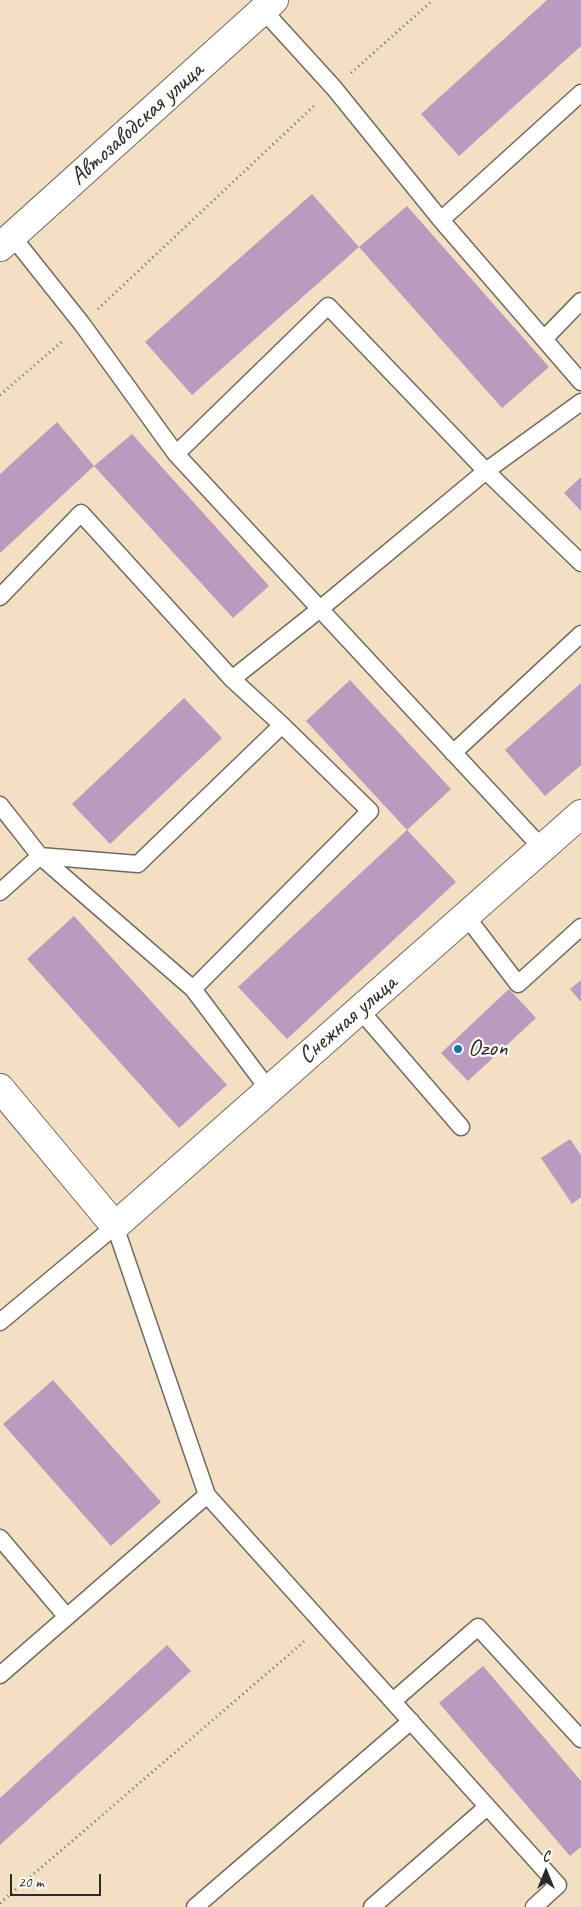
<!DOCTYPE html>
<meta charset="utf-8">
<style>
body{margin:0}
#map{position:relative;width:581px;height:1907px;overflow:hidden;background:#f3dfc2;font-family:Caveat,sans-serif}
canvas{display:block}
.north{position:absolute;left:521px;top:1847px;width:50px;height:50px;-webkit-text-stroke:4px #fdfcf7;paint-order:stroke;rotate:0deg;font-size:14px;font-weight:700;line-height:20px;text-align:center;color:#2b2b2b}
.north::after{content:'';display:block;margin:auto;width:18px;height:22px;background:#2b2b2b;clip-path:polygon(50% 0,100% 100%,50% 72%,0 100%)}
.scale{position:absolute;left:10px;top:1874px;width:91px;height:22px;box-sizing:border-box;border:2px solid #2b2b2b;border-top:0;padding-left:6px;font-size:15px;line-height:18px;white-space:nowrap;color:#2b2b2b;-webkit-text-stroke:4px #fdfcf7;paint-order:stroke}
</style>
<div id="map">
<canvas width="581" height="1907"></canvas>
<div class="north">С</div>
<div class="scale">20 m</div>
</div>
<script>
const ctx = document.querySelector('canvas').getContext('2d');
ctx.lineJoin = 'round';
function paint(path, color) {
  ctx.fillStyle = color;
  ctx.fill(path, 'evenodd');
}
function stroke(path, color, width, dash) {
  ctx.strokeStyle = color;
  ctx.lineWidth = width;
  ctx.lineCap = dash ? 'butt' : 'round';
  ctx.setLineDash(dash || []);
  ctx.stroke(path);
}
function label(font, color, halo, rows, align = 'center') {
  ctx.font = font + ' Caveat,sans-serif';
  ctx.lineWidth = 4.5;
  ctx.setLineDash([]);
  ctx.textBaseline = 'middle';
  ctx.strokeStyle = halo;
  ctx.fillStyle = color;
  for (const [text, x, y, turn = 0] of rows) {
    ctx.save();
    ctx.translate(x, y);
    ctx.rotate((+turn || 0) * Math.PI / 180);
    ctx.textAlign = isNaN(turn) ? turn : align;
    if (halo) ctx.strokeText(text, 0, 0);
    ctx.fillText(text, 0, 0);
    ctx.restore();
  }
}
paint(new Path2D(`
 M547,0h34v46l-122,110 -38,-42z
 M312,194l47,53 -167,148 -47,-53z
 M407,206l142,161 -47,41 -143,-161z
 M57,422l37,44 -94,87v-79z
 M132,434l137,152 -36,32 -139,-152z
 M581,477v34l-17,-18z
 M350,680l101,109 -44,41 49,52 -169,157 -49,-52 169,-157 -101,-109z
 M581,683v82l-36,31 -40,-46z
 M184,698l38,40 -112,106 -38,-40z
 M74,916l153,169 -48,43 -152,-169z
 M581,980v22l-11,-13z
 M509,989l27,29 -68,63 -27,-28z
 M570,1139l11,16v42l-9,7 -31,-46z
 M53,1380l108,122 -50,44 -108,-122z
 M167,1645l24,26 -191,174v-47z
 M483,1666l98,115v66l-11,9 -131,-153z`), '#ba9bbf');
const lane = new Path2D(`
 M263,10l71,78 107,132 140,162
 M441,220l140,-127
 M12,236l70,88 94,130 366,394
 M544,339l37,-38
 M176,454l152,-148 158,165 95,92
 M0,597l81,-84 151,166
 M453,753l128,-119
 M0,805l40,51 153,133 76,101
 M0,892l40,-36 98,8 144,-139 -50,-46 88,-70 166,-138 95,-69
 M466,916l52,68 63,-57
 M193,989l177,-178 -88,-86
 M360,1010l101,117
 M0,1322l115,-96 92,269 -207,180
 M207,1495l351,390 -24,22
 M0,1538l67,79
 M393,1701l85,-74 103,112
 M195,1907l216,-186
 M372,1907l115,-100`);
const street = new Path2D(`
 M0,1088l115,138 466,-412`);
const secondary = new Path2D(`
 M0,247l274,-247`);
stroke(lane, '#716a60', 19);
stroke(street, '#716a60', 30);
stroke(secondary, '#716a60', 30);
stroke(new Path2D(`
 M351,73l82,-73
 M98,309l218,-205
 M0,395l64,-55
 M0,1903l307,-264`), '#716a60', 3, [1, 4]);
stroke(lane, '#fff', 16);
stroke(street, '#fff', 28);
stroke(secondary, '#fff', 28);
for (const [x, y, r, color] of [
 [458,1049,5,"#1f6fb2"]
]) {
  const dot = new Path2D();
  dot.arc(x, y, r, 0, 2 * Math.PI);
  ctx.fillStyle = color;
  ctx.fill(dot);
  stroke(dot, '#fdfcf7', 2);
}
label('24px', '#2b2b2b', '#fdfcf7', [
 ["Автозаводская улица",137,124,-42],
 ["Снежная улица",348,1020,-41]
]);
label('24px', '#2b2b2b', '#fdfcf7', [
 ["Ozon",468,1049]
], 'left');
</script>
